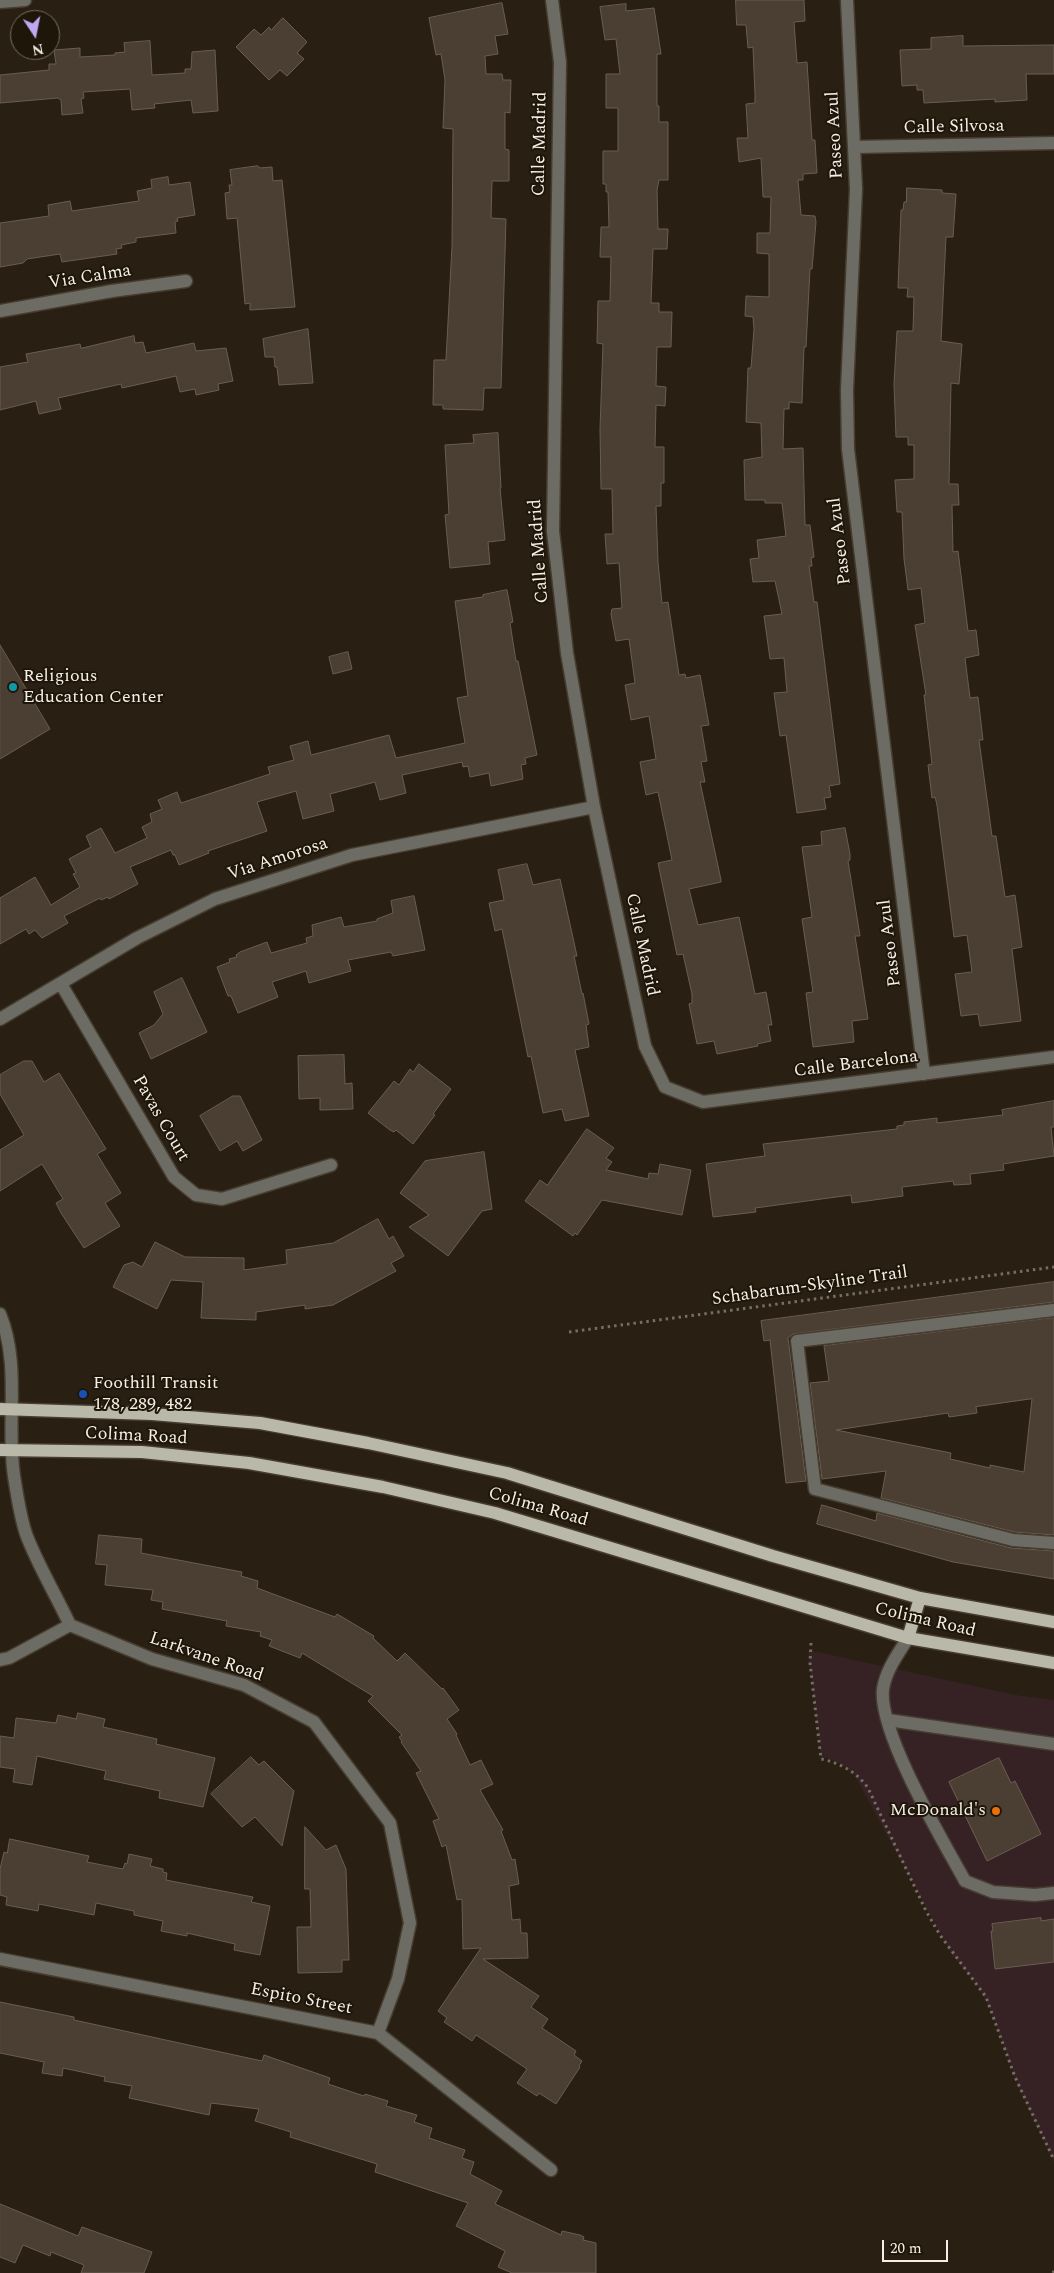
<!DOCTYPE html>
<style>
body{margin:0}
#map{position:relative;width:1054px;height:2273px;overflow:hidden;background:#292013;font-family:Spectral,serif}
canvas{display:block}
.north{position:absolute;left:10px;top:10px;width:50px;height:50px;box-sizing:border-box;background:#1f160a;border:1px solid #756d62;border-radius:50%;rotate:169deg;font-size:14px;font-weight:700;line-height:20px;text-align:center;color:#f6efe7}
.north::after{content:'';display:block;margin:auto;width:18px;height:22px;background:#c2a8f2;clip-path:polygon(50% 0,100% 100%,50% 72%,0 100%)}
.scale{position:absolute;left:882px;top:2240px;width:66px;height:22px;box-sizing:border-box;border:2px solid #f6efe7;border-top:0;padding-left:6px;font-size:15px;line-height:18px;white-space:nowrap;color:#f6efe7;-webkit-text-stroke:4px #1f160a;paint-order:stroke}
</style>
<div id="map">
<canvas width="1054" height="2273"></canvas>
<div class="north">N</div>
<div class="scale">20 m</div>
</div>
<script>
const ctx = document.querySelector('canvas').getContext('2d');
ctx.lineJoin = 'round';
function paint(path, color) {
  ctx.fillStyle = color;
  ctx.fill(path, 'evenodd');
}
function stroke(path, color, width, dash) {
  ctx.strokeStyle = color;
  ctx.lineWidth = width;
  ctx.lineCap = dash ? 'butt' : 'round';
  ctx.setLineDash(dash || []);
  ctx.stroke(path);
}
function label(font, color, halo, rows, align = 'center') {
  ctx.font = font + ' Spectral,serif';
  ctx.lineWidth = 4;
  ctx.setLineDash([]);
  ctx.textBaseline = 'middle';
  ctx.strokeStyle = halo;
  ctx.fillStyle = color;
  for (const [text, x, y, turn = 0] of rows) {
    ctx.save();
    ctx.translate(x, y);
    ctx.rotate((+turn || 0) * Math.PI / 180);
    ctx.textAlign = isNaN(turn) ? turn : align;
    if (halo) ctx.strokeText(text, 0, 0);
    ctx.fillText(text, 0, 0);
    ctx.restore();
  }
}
paint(new Path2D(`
 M808,1650l207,45 39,5v462l-35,-73 -28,-78 -11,-22 -28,-34 -98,-181 -14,-11 -19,-7z`), '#362225');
const building = new Path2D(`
 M736,0h68l1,21 -11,1 3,41 10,-1 5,78h3l2,33 -14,1v6h-5l3,35 14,1 1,6 -4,47h-2l-4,78h-2l-2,56 -13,-1v7h-5l-1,40 20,-1 2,77h5l4,32 -3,1 1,8h-3l5,36h3l23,182 -11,2 2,11 -7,1 2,11 -29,4 -11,-78 -6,1 -6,-43 13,-1 -3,-34 -14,1 -6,-43 18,-2 -7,-33 -22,1 -3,-23 9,-1 -2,-18 29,-4 -4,-33h-17v-3h-20l-1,-40 18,-3 -1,-34 -15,-1 2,-54h3l3,-39 -1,-12 -8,-1 1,-20 23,1v-43l-12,-1v-20h13l1,-36h-8l-2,-39 -22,4 -2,-24h11l-2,-34 9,-1v-9l-2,-47 -5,1 -2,-23h-9z
 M502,3l6,31 -13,2 3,18 -13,2 1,18h16l1,6h8l-1,33 -5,-1v37l4,1v31h-17l-1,37 15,1 -5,169h-17l-1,22 -40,-1v-4h-10l1,-45h12l6,-114 1,-117 -10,-1 2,-48 -4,-26 -5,1 -7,-37z
 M626,4v7l28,-3 7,46h-4v52h2v16h9v58h-9l-2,10 1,39h10l-1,20h-14l-2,54h8v9h13l-1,35h-14l-1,39 10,1 -1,19 -9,-1 -1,42h9v36h-3v23h-5l2,56 4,41 6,-1 11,73 6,-1 1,4 14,-3 9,50 -8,1 6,35 -6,1 4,20h-5l21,98v2l-32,7 9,36 41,-8 16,77 11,-2 6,33h-4l3,16 -14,3 1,2 -41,8 -3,-13 -17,3 -8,-40 3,-1v-9l-9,-40 -6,1 -19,-92 14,-3 -14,-68 -12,3 -6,-33 16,-3 -7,-43 -18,4 -6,-35 10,-2 -6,-44 -13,2 -5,-27 1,-5 10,-1 -3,-45 -12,1 -2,-30h8l-1,-45h-11l-1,-60 3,-85 -6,-1 1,-42h12l1,-44h-11l1,-30h8l-1,-35h-2v-8h-3v-33h15v-43h-12v-34h14l-4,-35 -11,1 -5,-33z
 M283,18l24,24 -10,11 7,6 -17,17 -7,-6 -11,10 -33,-33 18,-18 7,6 8,-8 2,3z
 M963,36v10l91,-1v29h-28l1,26 -32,2v-3l-71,4 -1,-13h-6v-5l-15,1 -2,-36 31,-1v-11z
 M150,41l2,34 33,-2v-4h6l1,-17 23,-2 3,61 -25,2 -2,-13 -37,4 1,4 -23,2 -2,-21 -47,3 1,6 -3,1 2,14 -21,2 -1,-15 -3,-2 -58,5v-28l49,-5v-6h7l-2,-14 26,-2v9l35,-2v-2l10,-1 -1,-9z
 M258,166l2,2 12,-1 1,14 9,-1 13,127 -45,3v-7l-5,1 -8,-86 -10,1 -2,-26 5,-1 -1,-7h3l-2,-15z
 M168,177l1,8 21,-3 5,33 -18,3 1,3 -3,1 1,11 -40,5v4l-15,3 1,3 -6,1 1,5 -55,8 -2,-8 -33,5 -4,4 -23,4v-44l49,-7 -1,-11 22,-4 2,10 67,-10 -2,-10 15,-3 -1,-8z
 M907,188l35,2v3l14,1 -3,43h-7l-5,104 21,3 -3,40 -8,-1 -2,101h9l1,21h-7l1,47 5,-1 10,80 8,-1 3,25 -14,3 5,40 8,-1 5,43h-4l13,96h4l9,61 10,-2 7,52 -10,2 9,72 -41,5 -2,-12 -17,2 -6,-42 17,-2 -5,-37 -13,2 -17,-132 -2,-8 -3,1 -4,-33 4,-1 -8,-69h2l-11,-70 10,-2 -4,-35 -13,2 -4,-31 -2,-47h-5l-2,-32 19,-1v-34h-6v-8h-12l-2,-53 3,-53h16l1,-34h-7l1,-9h-10l3,-78h2l1,-8h2z
 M308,329l5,54 -34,2 -2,-18h-2l-1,-10h-9l-2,-18z
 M134,336l1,7 8,-1 3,11 48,-10 2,8 30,-3 7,33 -15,3 1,6 -23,5 -1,-6 -15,3 -4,-16 -54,12 -1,-4 -63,14 3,11 -22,5 -3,-13 -36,9v-43l28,-5 -2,-8 54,-10 1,4z
 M498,433l3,55h-1l5,52 -17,2 2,22 -40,4 -5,-53 4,-1 -4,-69 29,-2 -1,-8z
 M507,590l6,32 -3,1 6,38h2l19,94 -12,3 1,6 -5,1 2,14 -32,7 -2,-13 -19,4 -2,-11 -5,1 -1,-5 -60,13 4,18 -26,7 -5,-18 -45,12 4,17 -31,8 -7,-28 -39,11 10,29 -59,20 1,2 -30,12 -4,-10h-2l-2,-5 -41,17 8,17 -29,15 -1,-2 -7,3 -1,-2 -36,18 4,7 -26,15 -7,-8 -6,4 -3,-5 -26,15v-46l35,-21 16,28 29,-18 -7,-13 3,-1 -7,-14 22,-12 -5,-11 15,-8 14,25 32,-15 -5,-11 10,-5 -2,-8 12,-5 -4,-9 19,-8 4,11 89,-29 -2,-7 26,-7 -4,-14 18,-5 3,14 78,-20 7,23 69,-15 -8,-45 11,-2 -13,-95 28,-4v-2z
 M0,645l50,84 -50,30z
 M348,652l4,17 -19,5 -4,-17z
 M845,828l5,26v6l-2,1 12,75h-5l13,83 -16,2 2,21 -41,5 -7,-54 7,-1 -11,-73 10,-2 -10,-70 20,-2 -1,-13z
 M527,864l6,21 27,-6 17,77h-3l8,38 1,-1 6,31 -3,1 3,22 -14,3 14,66 -24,5 -3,-12 -19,4 -12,-57 -3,1 -26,-128 -7,2 -6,-28 15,-3 -6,-30z
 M414,896l11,54 -32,6 -2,-4 -43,8 3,11 -42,12 -3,-12 -34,11 6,15 -40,16 -7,-17h-3l-11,-29 13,-5 -1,-3 8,-2 -1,-2 4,-3 27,-10 4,11 36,-10 -1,-5 7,-2 -1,-11 29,-8 3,10 33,-6v-2l16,-6 -2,-12z
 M182,978l25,54 -56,27 -12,-26 15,-8 9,-11 -9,-22z
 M344,1055l1,29 7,-1 1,26 -33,1v-12l-21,1 -1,-43z
 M24,1061h8l12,21 15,-9 47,76 -9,5 24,39 -16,10 15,23 -36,22 -23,-35 -5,-10 7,-4 -21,-35 -42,27v-41l24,-15 -24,-41v-19z
 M419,1064l32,25 -18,25 2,1 -22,29 -17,-14 -2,2 -4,-2 -22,-17 26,-32 5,4 11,-16 3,3z
 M233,1096h7l22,44 -19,11 -6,-10 -17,10 -20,-35z
 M1054,1101v26h-3l3,29 -51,8 1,6 -34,4 1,10 -17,1 -1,-4 -51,6 1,9 -51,7 -1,-8 -96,13 1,4 -43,5 -7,-53 59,-8 -2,-12 134,-15v-3l7,-1v-3l33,-4v5l66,-8 -1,-5z
 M587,1129l27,19 -8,10 6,4 -6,8 42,9 1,-6 9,1 2,-10 31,6 -9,45 -80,-15 -25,35 -2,-2 -2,3 -48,-35 15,-21 7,5z
 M484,1152l8,57 -10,2 -34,45 -39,-29 20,-12 -29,-22 25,-32z
 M378,1219l11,20 4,-3 11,20 -13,7 5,8 -63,34 -28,4v-4l-49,7v8l-55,-2 2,-36 -32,-2 -14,29 -44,-22 11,-22 9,-3 9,5 13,-25 30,15 59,1v12l43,-6 -1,-14 47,-7z
 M1054,1282v20l-261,32 -5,4 18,143 -20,2 -16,-143 -6,1 -3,-20z
 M1054,1318v217l-40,-3 -133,-34 5,-27 -64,8 -12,-96 19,-2 -5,-35zM1032,1399l-8,73 -34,-7v3l-40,-9 1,-6 -115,-23 112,-17 1,4 28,-4 -1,-6z
 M822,1505l54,16 1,-8 134,35 43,3v28l-101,-17 -136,-38z
 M99,1535l43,4 -1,14 101,19 -1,4 17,5 -1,7 78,29 2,-3 37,22 -1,2 24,23 8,-8 37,36 1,-1 16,22 -12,9 10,15 -1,1 14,30 11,-5 12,24 -13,6 23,40 -2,1 11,29 3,-1 4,25 -10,2 3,34 8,-1 1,14h6l1,25 -45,1 56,37 -8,11 17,12 -6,9 34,23 -2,4 8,6 -3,5 1,1 -24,37 -17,-11 -2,3 -20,-13 10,-14 -51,-34 -4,6 -28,-19 3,-4 -9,-7 43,-63 -18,1 -1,-50 -5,1 -11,-55 -4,2 -9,-26 6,-2 -23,-46 5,-2 -20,-29 1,-1 -3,-4 3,-2 -34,-34 5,-5 -71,-43 -2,5 -31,-12 3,-6 -12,-4 1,-4 -35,-6 1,-5 -65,-12 1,-7 -12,-2 2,-10 -48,-5 2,-20 -11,-1z
 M78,1713l27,6 -2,8 54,12 -1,5 59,14 -12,49 -44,-9 1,-7 -56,-12 2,-8 -69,-15 -5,29 -19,-3 2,-13 -15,-2v-31l14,2 2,-20 40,5 2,-8 18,4z
 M251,1757l8,8 5,-4 30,30 -12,55 -27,-29 -13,10 -31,-33z
 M999,1758l12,25 4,-2 26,53 -54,27 -38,-79z
 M305,1827l21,23 10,-5 10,24 3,91h-7v12l-44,1 -1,-46h14l-1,-38h-5z
 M10,1839l79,17 -2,6 36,7 2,-6 2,1 2,-10 23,5 -2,7 13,3v3l4,1 -1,7 87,17 -2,5 19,4 -10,49 -26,-5 1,-6 -48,-11v3l-26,-5 2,-10 -29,-6v-4l-38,-8 -2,12 -55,-11 -1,7 -32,-6 1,-8 -7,-2v-26l4,-17 3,1z
 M1041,1918v3l13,-2v43l-59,7 -4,-38h2l-1,-7z
 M0,2002l74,15v3l188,41 2,-6 66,23 -2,6 36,12 1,-2 23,7 -2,5 31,9 -3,7 18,6 -3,10 36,12 -3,8 12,4 -4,12 32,17 -7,13 66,31 1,-4 18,4 4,2 -1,3 13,3v30h-84l-14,-6 7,-16 -49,-25 12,-23 -93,-31 2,-8 -87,-27 1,-5 -36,-11 4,-12 -48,-6 -2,12 -80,-17 3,-12 -28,-5 1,-4 -42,-9 -1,8 -20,-3 2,-11 -44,-9z
 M0,2204l78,32 4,-9 70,25 -8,21h-63l3,-8 -33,-13 -1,4 -27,-11 -8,18 -15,-6z`);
paint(building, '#4b3f33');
stroke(building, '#6a5d51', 1);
const lane = new Path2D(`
 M1054,1310l-257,31 18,148 198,51 41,3
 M908,1638c-10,16 -22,32 -25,51 -5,43 60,152 82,192l28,11 42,3 19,-2
 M888,1720l166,24`);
const street = new Path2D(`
 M552,0l8,62 -7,469 14,122 27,154 51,239 20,41 38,15 351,-45
 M847,0l9,189 -9,201 1,59 76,625
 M0,2l25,-2
 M855,147l199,-4
 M0,311l112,-20 74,-10
 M61,984l113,193 22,18 26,4 109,-34
 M0,1019l137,-81 78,-39 137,-44 242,-48
 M0,1314c21,51 6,109 14,162 3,19 7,47 14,63 12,30 29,58 42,86l82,34 92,26 70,37 76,101 20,100 -12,56 -20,54
 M0,1660l9,-2 61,-33
 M0,1959l378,74 173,137`);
const primary = new Path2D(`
 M0,1409l152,5 108,9 108,20 139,30 266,83 147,42 134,24
 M0,1450l142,2 107,11 134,24 112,26 413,125 146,25
 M908,1638l12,-40`);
stroke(lane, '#463d31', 15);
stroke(street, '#463d31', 15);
stroke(primary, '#463d31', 15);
stroke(new Path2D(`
 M569,1332l485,-65
 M811,1643l-1,20 11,96c19,4 36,13 47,29l58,123 14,24 46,62 29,80 39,83
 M1053,2273l1,-2`), '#766e63', 3, [2.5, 4]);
stroke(lane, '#6d6c64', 12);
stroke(street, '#6d6c64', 12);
stroke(primary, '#bab8a8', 12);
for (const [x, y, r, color] of [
 [13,687,5,"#0f9aa8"],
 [83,1394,5,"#1a4fb4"],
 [996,1811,5,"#e8710a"]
]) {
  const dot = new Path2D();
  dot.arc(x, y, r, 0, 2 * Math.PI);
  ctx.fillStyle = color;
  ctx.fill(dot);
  stroke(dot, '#1f160a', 2);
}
label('18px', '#f6efe7', '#1f160a', [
 ["Calle Silvosa",954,128,-1],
 ["Paseo Azul",836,135,-93],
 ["Calle Madrid",541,144,-89],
 ["Via Calma",90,278,-9],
 ["Paseo Azul",841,541,-97],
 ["Calle Madrid",540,551,-94],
 ["Via Amorosa",278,860,-18],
 ["Paseo Azul",891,943,-97],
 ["Calle Madrid",641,945,78],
 ["Calle Barcelona",856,1065,-7],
 ["Pavas Court",160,1119,60],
 ["Schabarum-Skyline Trail",810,1287,-8],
 ["Colima Road",136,1437,3],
 ["Colima Road",538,1508,16],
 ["Colima Road",925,1621,13],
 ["Larkvane Road",206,1658,19],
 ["Espito Street",301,2000,11]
]);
label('18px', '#f6efe7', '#1f160a', [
 ["Religious",23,677],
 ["Education Center",23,698],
 ["Foothill Transit",93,1384],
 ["178, 289, 482",93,1405],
 ["McDonald's",986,1811,"right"]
], 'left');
</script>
